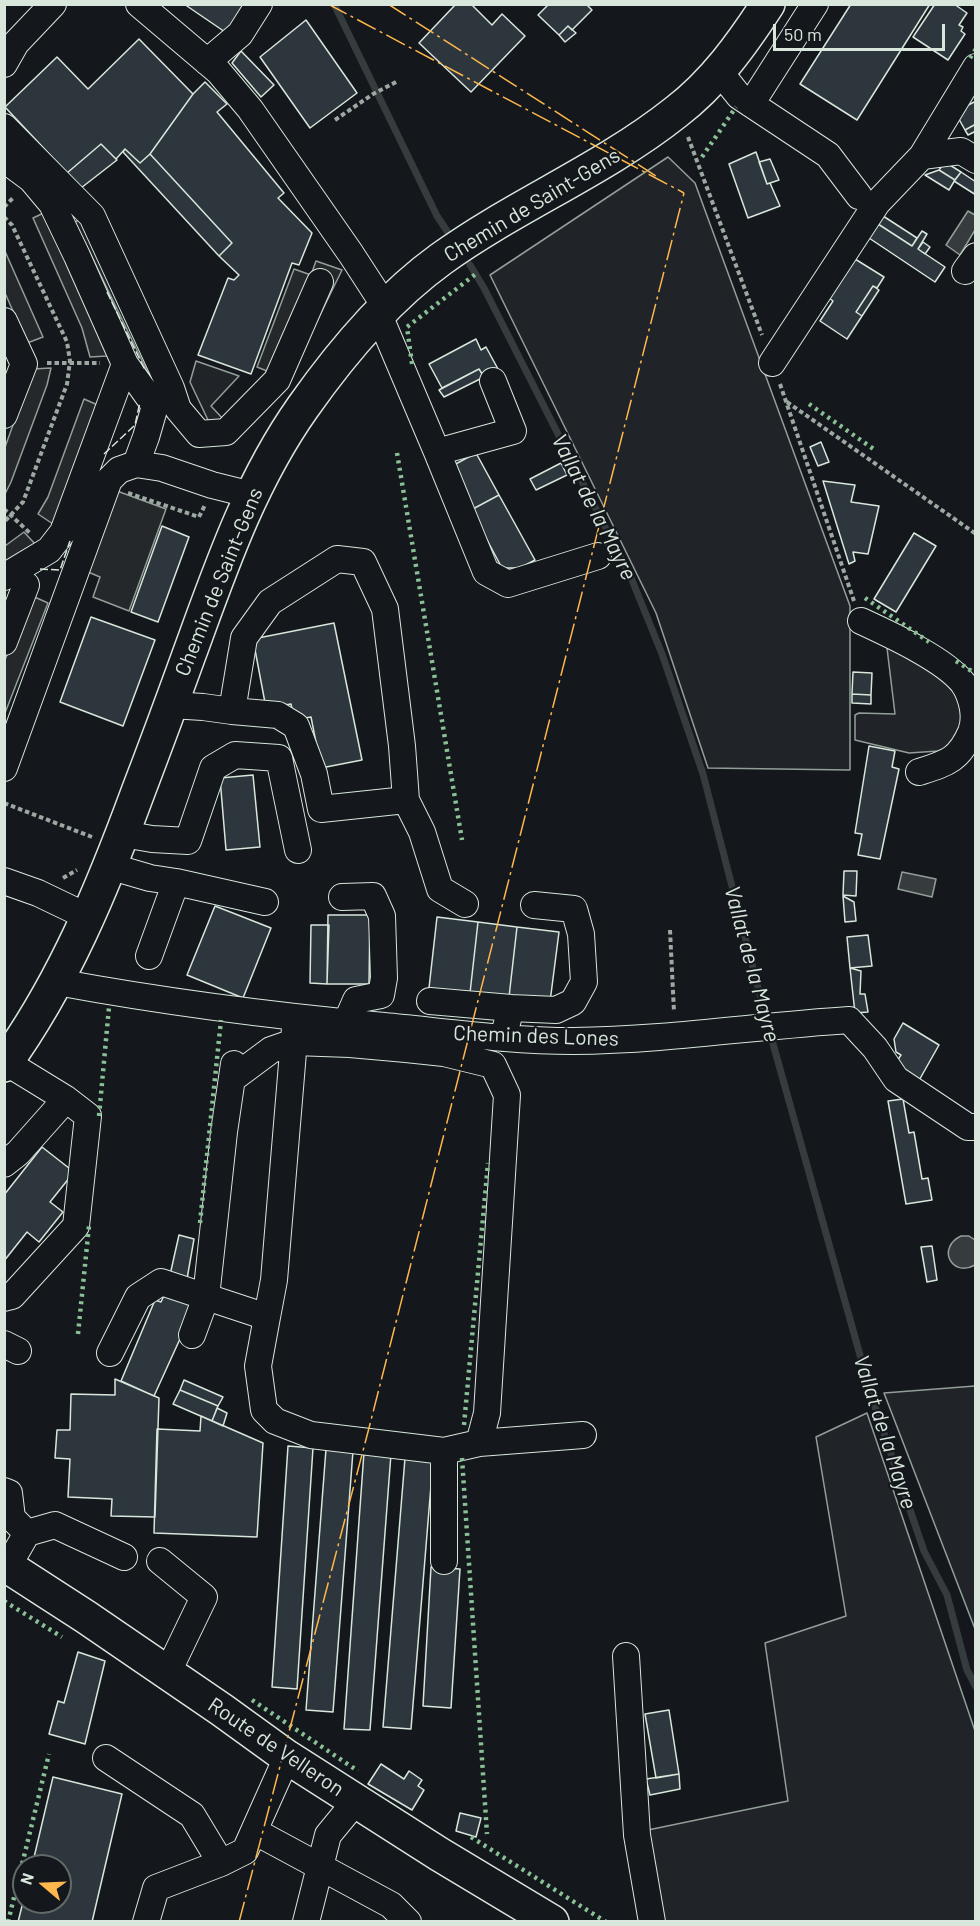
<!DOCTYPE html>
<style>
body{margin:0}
#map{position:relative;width:980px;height:1926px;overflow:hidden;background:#14181c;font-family:Barlow,sans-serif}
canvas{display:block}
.frame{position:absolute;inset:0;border:6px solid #d8e6dc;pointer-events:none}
.north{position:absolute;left:12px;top:1854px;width:60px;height:60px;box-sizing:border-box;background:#14181c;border:2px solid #626a69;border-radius:50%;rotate:289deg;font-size:16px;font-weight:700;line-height:24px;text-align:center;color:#d8e6dc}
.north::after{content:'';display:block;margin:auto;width:21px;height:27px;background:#ffb74d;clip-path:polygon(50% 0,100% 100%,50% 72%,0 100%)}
.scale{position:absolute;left:773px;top:24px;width:172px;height:27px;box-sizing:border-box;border:3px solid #d8e6dc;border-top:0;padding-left:8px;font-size:18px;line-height:21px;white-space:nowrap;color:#d8e6dc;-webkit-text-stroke:4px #14181c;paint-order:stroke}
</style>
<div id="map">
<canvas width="980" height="1926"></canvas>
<div class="frame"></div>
<div class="north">N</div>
<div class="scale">50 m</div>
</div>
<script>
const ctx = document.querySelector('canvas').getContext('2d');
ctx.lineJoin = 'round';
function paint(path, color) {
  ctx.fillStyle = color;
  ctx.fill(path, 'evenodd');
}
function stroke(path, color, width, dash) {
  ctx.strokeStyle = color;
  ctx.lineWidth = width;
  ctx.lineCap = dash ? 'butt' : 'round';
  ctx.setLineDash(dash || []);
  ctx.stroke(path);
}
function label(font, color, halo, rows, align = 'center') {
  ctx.font = font + ' Barlow,sans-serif';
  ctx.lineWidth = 4.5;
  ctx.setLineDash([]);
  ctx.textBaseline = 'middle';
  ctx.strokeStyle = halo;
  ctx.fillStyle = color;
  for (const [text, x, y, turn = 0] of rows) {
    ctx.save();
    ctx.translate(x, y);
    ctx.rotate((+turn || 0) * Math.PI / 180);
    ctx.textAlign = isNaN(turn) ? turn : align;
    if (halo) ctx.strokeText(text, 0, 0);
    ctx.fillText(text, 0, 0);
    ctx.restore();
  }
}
const green = new Path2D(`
 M668,157l27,26 155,423v164l-142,-2 -52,-155 -166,-338z
 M81,219l71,152 -4,2 -73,-151z
 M196,361l43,15 -28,30 13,14 -10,3 -6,-3 -18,-38z
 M889,642l41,20 36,40 -11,43 -17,6 -29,2 -54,-13v-25l4,-2 36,1 -8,-66z
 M975,1386h1l-1,243 -91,-236z
 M867,1413l108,318v190h-312l-15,-91 140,-29 -23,-158 81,-27 -30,-179z`);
paint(green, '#202428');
stroke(green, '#939e99', 1.5);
const parking = new Path2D(`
 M48,211l51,110 8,35 -17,1 -8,-29 -49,-110z
 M4,249l39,88 -16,6 -22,-50z
 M316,261l26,9 -41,84 -29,19 -15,-6 37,-98 17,6z
 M51,368l-4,17 -36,97 -6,12 -1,-44 29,-81z
 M84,399l16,7 -47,118 -15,-10 10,-17z
 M117,491l49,18 -37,102 -36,-14 7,-20 -12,-5z
 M24,532l12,13 -31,22v-21z
 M30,595l18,8 -43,110v-53z`);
paint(parking, '#24282b');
stroke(parking, '#939e99', 1.5);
const water = new Path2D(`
 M968,211l7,4v15l-15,25 -14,-10z
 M902,872l34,7 -4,18 -34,-8z
 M961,1236h8l6,4v25c-23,13 -39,-17 -14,-29z`);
paint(water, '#363b3e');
stroke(water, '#939e99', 1.5);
stroke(new Path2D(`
 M334,4l103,212 10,15
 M470,265l14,23 148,292 30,74 41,120 64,248
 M770,1033l102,365 52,153 23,44 20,75 9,17`), '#363b3e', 7);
const building = new Path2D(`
 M184,4h63l-19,30z
 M456,4h15l21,21 10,-11 23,22 -54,56 -52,-49z
 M549,4h41l-2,2 4,4 -20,20 -4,-4 -9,9 -21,-20z
 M851,4h79l-73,116 -57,-36z
 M935,4h19l13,9 -8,12 4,2 -2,4 4,3 -17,26 -35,-23z
 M306,20l51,73 -47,35 -50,-71z
 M568,26l8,7 -11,9 -6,-7z
 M139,39l54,55 -43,60 -10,9 -15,-14 -9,10 -15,-15 -34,29 -62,-66 52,-50 31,32z
 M241,51l33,34 -13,12 -29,-34z
 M205,82l22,22 -10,8 67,81 -6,5 34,35 -13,32 -7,-2 -41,111 -53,-19 30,-77 6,2 5,-5 -20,-19 13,-13 -82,-89 43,-60z
 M976,101v23l-11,6 -10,-18z
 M976,124v7l-8,4 -3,-5z
 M101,144l16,16 -36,28 -14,-15z
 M125,149l15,14 10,-9 82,89 -13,13 -96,-104z
 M756,152l11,32 3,-1 10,23 -32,12 -19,-54z
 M770,159l9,21 -12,4 -8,-22z
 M945,162l16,10 -6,8 -16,-10z
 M939,170l16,10 -6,10 -24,-15z
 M961,172l15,10v13l-22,-14z
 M880,214l37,24 -5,8 -37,-24z
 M875,222l37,24 10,-15 5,3 -9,15 27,18 -10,15 -69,-46z
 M923,242l7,5 -5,7 -7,-5z
 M855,259l29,18 -7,11 -4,-2 -17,26 6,4 -15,23 -27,-18 13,-20 -4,-3z
 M873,286l6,4 -17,26 -6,-4z
 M476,339l5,11 5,-3 12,22 -14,8 -5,-8 -37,19 -13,-24z
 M479,369l5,8 -40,20 -5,-7z
 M821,442l8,20 -11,4 -8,-19z
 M476,453l23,42 -28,15 -19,-44z
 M561,463l6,12 -31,15 -6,-11z
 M823,481l32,4 -4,17 28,4 -11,48 -15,-2 2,9 -6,3z
 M499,495l36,65 -15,8h-18l-31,-58z
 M162,526l27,11 -31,85 -27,-10z
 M914,533l22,13 -40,66 -22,-13z
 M91,617l64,23 -32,86 -63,-24z
 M334,623l28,137 -41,8 -10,-51 -17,3 -3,-16 -25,4 -13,-69z
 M853,672l19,1 -1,22 -19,-1z
 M852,694l19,1v9l-19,-1z
 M869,746l26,5 -3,16 7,2 -19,90 -22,-4 4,-21 -7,-1z
 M253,775l7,72 -34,3 -6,-72z
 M844,871h13l-1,25 -13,-1z
 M843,896l11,6 2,19 -11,1z
 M215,906l56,22 -28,70 -56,-23z
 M328,915h42l-1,69h-42z
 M437,917l41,5 -8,71 -41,-5z
 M478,922l39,5 -8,70 -39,-4z
 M311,925h18l-2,59 -17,-1z
 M517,927l42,5 -9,70 -41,-5z
 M868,935l4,31 -22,2 -3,-31z
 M850,968l11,3 -1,23h5l3,18 -13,1z
 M903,1023l36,22 -22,39 -24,-17 8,-12 -5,-3 -2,-13z
 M903,1099l6,34 5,-1 8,47 6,-1 4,22 -26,4 -18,-103z
 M42,1147l32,25 -24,30 13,10 -24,30 -12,-10 -23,29v-66z
 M179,1235l15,4 -7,40 -17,-4z
 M932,1246l5,34 -10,2 -6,-35z
 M165,1293l30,13 -41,90 -33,-15 34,-81 6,2z
 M115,1379l44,19 -4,119 -44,-1 1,-17 -44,-2 2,-38 -15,-1 2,-28h13l1,-36 44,1z
 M184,1380l39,17 -5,9 -38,-16z
 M180,1390l38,16 -6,15 -39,-17z
 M217,1408l10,5 -4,13 -11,-5z
 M201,1416l62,27 -6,94 -103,-4 3,-104 43,2z
 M288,1446l25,2 -16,241 -25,-2z
 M326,1449l27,2 -20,261 -27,-2z
 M364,1452l27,2 -21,276 -26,-1z
 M405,1458l28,3 -22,268 -28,-2z
 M431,1567l29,2 -9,139 -28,-2z
 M78,1652l27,9 -20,83 -36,-10 9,-33 6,2z
 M669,1710l10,64 -23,4 -11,-64z
 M381,1764l23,15 5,-8 13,9 -4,6 6,4 -12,20 -44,-26z
 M679,1774l1,15 -30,6 -4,-16z
 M53,1777l69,17 -30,128h-74l6,-24v4h36v-36h-28z
 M460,1813l21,5 -5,19 -20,-6z`);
paint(building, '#2c363c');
stroke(building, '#d8e6dc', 1.5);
const minor = new Path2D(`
 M139,4l79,67 32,38 101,145 35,54
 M207,62l33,-28 19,-30
 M4,64l12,-21 37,-39
 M719,71l20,25 89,59 31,41
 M751,104l64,-100
 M4,127l88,89 79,172 7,21 21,25 27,-2 51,-52 43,-98
 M922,156l54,-89
 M4,159l27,20 21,25 25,52 48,108 -62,168 -14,18 -45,27
 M965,271l11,-15
 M379,315l58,137 49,120 22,12 90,-28
 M4,321l20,43 -20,51
 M772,363l105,-160 45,-47 39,-5 15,9
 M437,452l76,-21 -20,-50
 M136,464l26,4 50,17 40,10
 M861,621c28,13 83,38 102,62 9,13 14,34 8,49 -12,28 -24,31 -52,40
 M4,642l22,-57
 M171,705l32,2 29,4 12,-73 26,-36 67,-43 26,3 22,47 17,137 4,54 -85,9 -7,-35 -18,-48 -18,-11 -46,-4
 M4,768l105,-288 10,-10 17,-6 10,-27 9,-31 -30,-42
 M406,800l16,32 18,57 25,15
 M123,834l29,5 36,2 25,-73 22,-13 44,3 19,92
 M109,866l41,12 26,4 -27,74
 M4,881l34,12 50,24
 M176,882l89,20
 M342,897l31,-1 9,20 2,62 -3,17 -25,5 -10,23
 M57,982c108,20 217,34 327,44 63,6 126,15 189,15 93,-1 184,-15 276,-21l26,28 21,31 72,48h8
 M430,1001l81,7
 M503,1038l8,-30 45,2 17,-8 11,-20 -3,-48 -7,-25 -40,-4
 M4,1061l62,38 22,17 -12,110 -64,70 -8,2
 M232,1079l39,-29 23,-8 56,2 56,5 38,4 49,12 14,30 -20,318 -8,30
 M4,1164l14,-11 48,-54
 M267,1317l7,-37 21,-252
 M192,1335l14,-38 18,-165 10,-68
 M4,1344l14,7
 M110,1353l28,-56 23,-15 106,35 -9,49 6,44 11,11 36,14 133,16 35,-8 104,-8
 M444,1451v110
 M4,1491l5,2 3,25 15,15
 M160,1561l44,36 -37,77
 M8,1566l19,-33 28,-8 69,32
 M626,1656l11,179 15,87
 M106,1758l86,57 29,48 24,-12 42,-94
 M254,1831l137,74 17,17
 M146,1922l10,-34 65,-25
 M306,1922l22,-87 28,-34`);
const major = new Path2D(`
 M4,1065c60,-83 99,-178 134,-273 18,-47 35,-93 52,-140 31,-85 60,-170 113,-245 38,-54 84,-109 138,-148 75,-54 162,-89 235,-147 38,-29 66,-68 92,-108
 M4,1564l82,53 136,93 65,47 152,97 113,68`);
stroke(minor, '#d8e6dc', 28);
stroke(major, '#d8e6dc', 36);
stroke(new Path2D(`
 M335,120l38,-26 25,-13
 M688,137l74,198
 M4,207l10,-10
 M4,217l8,8 55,117 3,19 -3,23 -44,118 -19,20
 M47,363h53
 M780,384l74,217
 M787,402l189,132
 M128,493l71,24 6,-12
 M4,509l27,25
 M4,803l88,34
 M63,878l14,-8
 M670,930l4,82`), '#9da8a2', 4, [4.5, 3]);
stroke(minor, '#14181c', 26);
stroke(major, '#14181c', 33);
stroke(new Path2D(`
 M970,58l6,-9
 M702,157l34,-50
 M412,364l-5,-37 70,-54
 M809,404l66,46
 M397,453l65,387
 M865,598l64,44
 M956,661l20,13
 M99,1116l10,-109
 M200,1223l21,-203
 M78,1334l11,-108
 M464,1425l24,-262
 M462,1458l25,376
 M4,1601l58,36
 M252,1700l106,71
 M471,1837l135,85
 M8,1922l41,-168`), '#8ac095', 4.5, [3, 4.5]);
stroke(new Path2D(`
 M107,292l38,78
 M104,454l31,-29 5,-23
 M40,569l20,1 10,-29`), '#d8e6dc', 1.5, [8, 3]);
stroke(new Path2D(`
 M328,4l356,189
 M388,4l268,172
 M239,1922l130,-494 315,-1235`), '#ffb74d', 1.5, [21, 4.5, 3, 4.5]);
label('21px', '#d8e6dc', '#14181c', [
 ["Chemin de Saint-Gens",532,205,-31],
 ["Chemin de Saint-Gens",219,582,-68],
 ["Chemin des Lones",536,1036,2],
 ["Route de Velleron",276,1747,34]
]);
label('italic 22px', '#d8e6dc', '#14181c', [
 ["Vallat de la Mayre",594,507,63],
 ["Vallat de la Mayre",752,964,75],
 ["Vallat de la Mayre",885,1432,72]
]);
</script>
